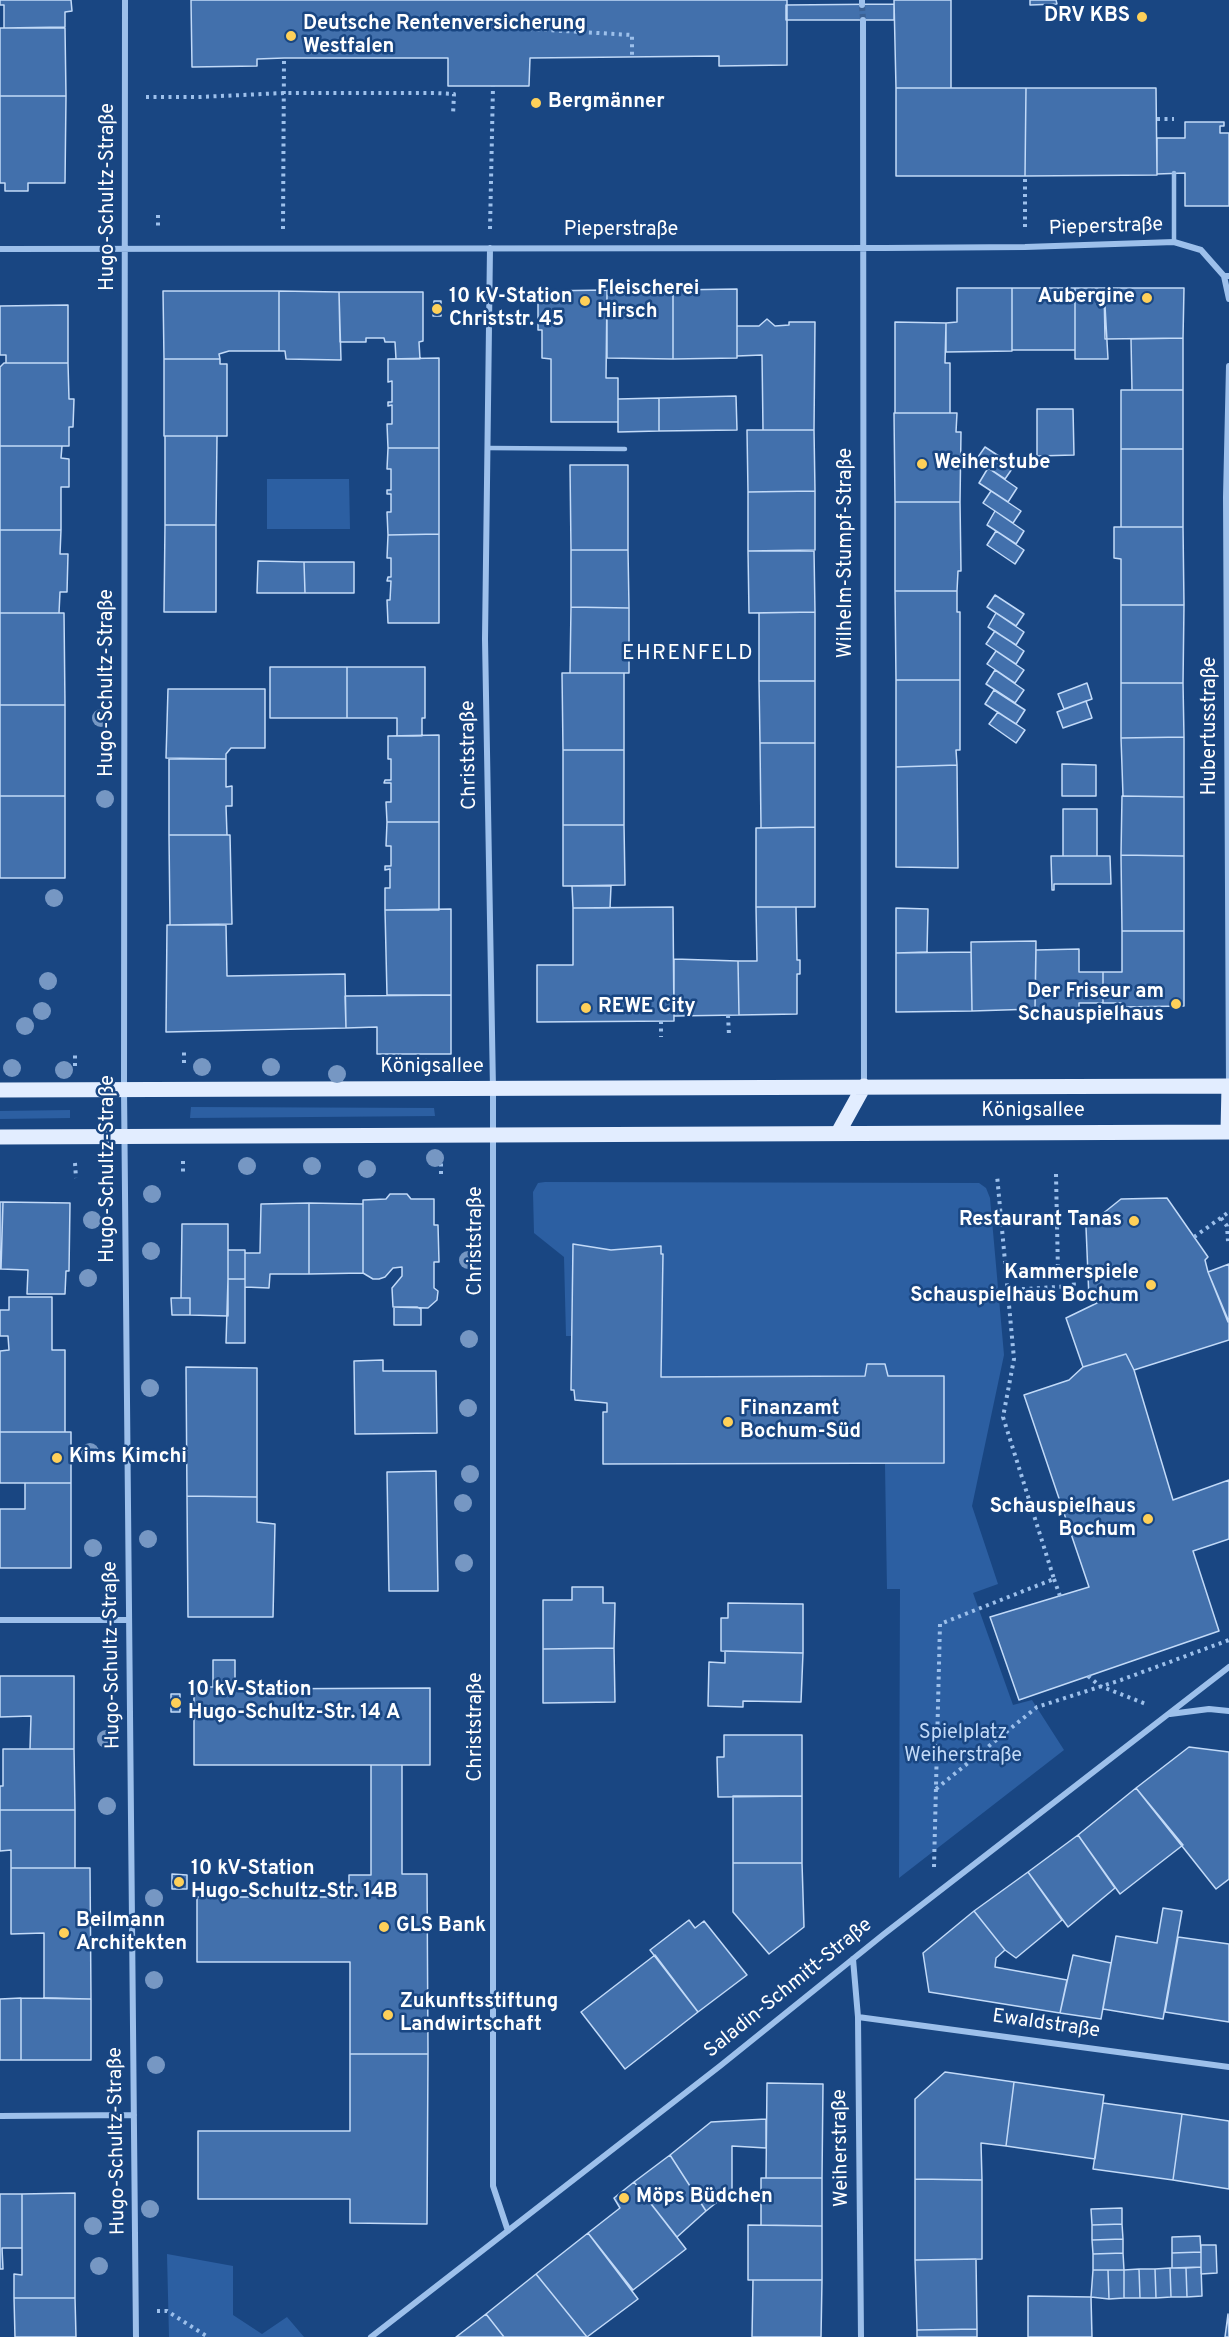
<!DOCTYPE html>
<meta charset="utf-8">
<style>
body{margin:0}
canvas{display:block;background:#194682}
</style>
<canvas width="1229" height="2337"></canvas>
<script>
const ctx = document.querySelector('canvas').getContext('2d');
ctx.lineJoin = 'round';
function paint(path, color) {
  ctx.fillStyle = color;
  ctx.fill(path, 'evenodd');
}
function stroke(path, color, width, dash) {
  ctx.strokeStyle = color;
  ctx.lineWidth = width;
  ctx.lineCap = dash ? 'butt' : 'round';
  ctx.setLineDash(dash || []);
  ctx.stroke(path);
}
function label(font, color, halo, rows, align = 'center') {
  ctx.font = font + ' Overpass,sans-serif';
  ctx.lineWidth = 5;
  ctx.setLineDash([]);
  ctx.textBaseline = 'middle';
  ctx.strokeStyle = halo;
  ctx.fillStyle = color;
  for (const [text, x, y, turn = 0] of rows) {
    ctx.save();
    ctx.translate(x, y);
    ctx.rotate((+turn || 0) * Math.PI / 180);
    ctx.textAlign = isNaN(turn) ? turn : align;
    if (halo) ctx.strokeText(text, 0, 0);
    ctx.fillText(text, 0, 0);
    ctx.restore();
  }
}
paint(new Path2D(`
 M267,479h82l1,50h-83z
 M191,1107l243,1 1,8 -245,2z
 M70,1110v8l-70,1v-8z
 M545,1182l434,1 7,5 4,10 14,157 -32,151 26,78 -25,9 40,112 19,-5 32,50 -165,128 1,-289h-13l-2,-125 59,-2v-86h-56l-21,-11 -2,11 -204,1 2,-122 -2,-1v-8l-50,4 -38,-6 -2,92h-5l-2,-79 -30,-24 -1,-41 5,-9z
 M167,2254l66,12v49l29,19 25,-17 17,20h-135z`), '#2c5fa2');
const building = new Path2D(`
 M0,0h71l1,11 -7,1v15l-61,1v-23h-4z
 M191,0h596v65l-68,1v-10l-189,2 -1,28h-81v-28h-164l-27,1v7l-65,1z
 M894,0h57v88h-55z
 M1030,0h26l1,4 -27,1z
 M894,4v16h-108v-15z
 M0,28h65l1,68h-66z
 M896,88h130l-1,88h-129z
 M1026,88h130l1,87 -132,1z
 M0,96h66l-1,87h-37v8h-23v-8h-5z
 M1185,122h39v4h-4v7h9v73h-44v-33l-28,1v-36h28z
 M957,288h55v63l-66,1v-29l11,-1z
 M1012,288h63v62h-63z
 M1075,288h29l4,71h-33z
 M1104,288h80l-1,50 -78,1z
 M737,289v69l-64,1v-69z
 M607,290h66v69l-66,-1z
 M607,290l-1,88h12v44h-67v-63l-9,-1v-28h-4v-35h4v-4z
 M163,291h116v60h-50l-10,3 1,5h-56z
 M279,291l60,1 2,68 -55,-1 -1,-8h-6z
 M339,292h84v49l-4,1 1,17h-24l-1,-17h-10l-1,-4h-18v4h-26z
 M434,301h7v15h-8z
 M68,305v58h-62v-8h-6v-49z
 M767,319l8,7 14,-1v-3h26l-1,108h-51l-1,-75 -25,1v-30h22z
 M895,322l51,1 -1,40h5v50h-55z
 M1183,338v52h-51l-1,-51z
 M439,358v90h-51l-1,-24h5v-19l-4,1v-4h4v-21l-4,1v-23z
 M164,359h56v5h7v72h-63z
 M4,363h64l1,36h5l-1,28h-4v19h-69v-79z
 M1121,390h62v59h-62z
 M736,396l1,34 -78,1v-33z
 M659,398v33l-41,1v-33z
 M1037,409h36l1,46 -37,1z
 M894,413h63l-1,19h5l-1,70h-65z
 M747,430h67l1,61 -67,1z
 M165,436h52l-1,89h-51z
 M0,446h62l-1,12 8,1v28h-8v43h-61z
 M985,447l29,19 -9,13 -29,-19z
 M388,448h51v86l-51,1 -1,-23h4v-18h-4v-4h4v-21h-4z
 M1121,449h62v78h-62z
 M570,465h58v85h-57z
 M988,468l29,20 -9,14 -29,-19z
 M815,491v59l-67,1v-59z
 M991,491l30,20 -8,12 -30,-20z
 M895,502h65l1,69h-3l-1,20h-62z
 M995,511l29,20 -8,13 -29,-19z
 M165,525h51v87h-52z
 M1114,527h69l1,78h-63v-46l-7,-1z
 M0,530h61l-1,24h8l-1,38h-7l-1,21h-59z
 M996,531l28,19 -9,14 -28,-19z
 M439,534v89h-51l-1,-23h3l1,-19h-4l1,-4h3v-19h-4l1,-23z
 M571,550h57l1,58 -58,-1z
 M748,551h66l1,61 -66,1z
 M258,561l46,1 1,31h-48z
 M304,562h50v31h-49z
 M895,591h62v21h3v68h-64z
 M995,595l29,19 -8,12 -29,-19z
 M1121,605h63l-1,78h-62z
 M571,607l58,1v65h-59z
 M815,612v69h-56v-68z
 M0,613h64l1,92h-65z
 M996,613l28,19 -8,13 -28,-18z
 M995,631l29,20 -8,13 -30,-20z
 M996,651l28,19 -9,13 -28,-19z
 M270,667h77v51h-77z
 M347,667h78v51h-3v18h-25v-18h-50z
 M995,670l29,20 -9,13 -29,-19z
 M562,673h62v77h-61z
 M896,680h64v70h-4l1,15 -61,2z
 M759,681h56v62h-55z
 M1087,683l5,16 -28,10 -6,-15z
 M1121,683h62l1,54 -63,1z
 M168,689h97v59h-34l-5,6v5l-60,-1z
 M994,690l31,20 -9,14 -31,-20z
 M1086,701l6,17 -29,10 -6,-16z
 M0,705h65v91h-65z
 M998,712l27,18 -9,13 -27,-19z
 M439,735v87h-52l-1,-20h5v-19h-7l1,-3h6v-21h-3v-23z
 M1184,737v60l-61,-1 -2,-58z
 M760,743h55v84l-54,1z
 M563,750h61v75h-61z
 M169,759h57v28l6,-1v20h-6l1,29h-58z
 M1062,764l34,1v31h-34z
 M957,765l1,103 -62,-1v-100z
 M0,796h65v82h-65z
 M1122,796l62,1v59l-63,-1z
 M1063,809h34v47h-34z
 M387,822h52v88h-54v-22h5v-19l-5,1v-4h6v-20h-5z
 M563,825h61l1,60 -62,1z
 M815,827v80h-59v-79z
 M169,835h61l2,89 -62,1z
 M1121,855l63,1v75h-62z
 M1051,856h59l1,28h-57v6h-2z
 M572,886h39l-1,22h-37z
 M673,907l1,114 -137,1v-57h36v-57z
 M756,907h40l1,53h3v14h-3v40l-58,1 -1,-54h19z
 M896,908l32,1 -1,43 -31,1z
 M451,909v86h-64l-2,-85z
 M167,925h59l1,51 118,-2 1,54 -180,4z
 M1122,931h62v75l-63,1v-4h-18v-31h19z
 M1036,941l-1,68 -63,2 -1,-69z
 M1079,949v23h24v31h-24v6h-44l1,-59z
 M971,952l1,59 -76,1v-59z
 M674,959l64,2 1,54 -65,1z
 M451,995v59h-74v-27l-31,1 -1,-32z
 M390,1194h17l4,5h23v26h4l1,37h-5v26l4,3 -1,9 -9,8 -35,-1 -1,-19 10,-12v-9l-9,1 -8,9 -6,2h-6l-10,-6v-73l23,-1z
 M1167,1198l41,59 -3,3 3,12 21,50v18l-95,30 -8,-16 -43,13 -17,-49 31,-15 -3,-4h-5l-3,-72 35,-28z
 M0,1202h3l-2,67h-1z
 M3,1202l67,1 -1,68h-3l-1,23h-38l1,-24 -27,-1z
 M309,1203l54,1v69l-54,1z
 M309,1203v71h-39l-1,14 -24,-1v-34h15l1,-49z
 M182,1224h46v92l-38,-1v-17h-9z
 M573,1244l38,6 50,-4v8h2l-2,123 204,-1 2,-12h18l3,12h56v87l-341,1v-52h4v-9l-32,-3 -1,-10h-3z
 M228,1250h17v29h-17z
 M1229,1264v58h-1l-20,-50z
 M228,1279h17v64h-19z
 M9,1297h43v53h13v82h-65v-81l9,-1 -1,-14h-8v-26h9z
 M171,1298h19v17h-18z
 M394,1307h23l4,2v16h-27z
 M1126,1354l8,16 39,130 56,-20v59l-36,12 26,80 -200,69 -29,-83 99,-30 -65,-192 45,-15 14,-13z
 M383,1360v11h53l1,62 -82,1 -1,-73z
 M186,1367l71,1v129l-70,-1z
 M0,1432h71v51h-71z
 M436,1471l2,120h-49l-2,-119z
 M25,1483h46v85h-71v-59h25z
 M187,1496l70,1v25l18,2 -2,93h-85z
 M572,1587h31v16h12l-1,45 -71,1v-49h29z
 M728,1603l75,1v49l-82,-2v-33h7z
 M614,1648l1,54 -72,1v-54z
 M725,1651l78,2 -2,49 -58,-1v6l-35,-1 1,-44 16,1z
 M213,1660h22v29l195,-1v77h-236v-78h19z
 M0,1676h74v73h-44l1,-33 -31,1z
 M171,1694h9v18h-9z
 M724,1735h78v61l-84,1 -1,-40h7z
 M1189,1747l40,5v127l-13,10 -80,-101z
 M3,1749h71l1,61h-75v-24h3z
 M371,1765h31v109h25l1,180h-78v-92h-153v-65h152v-22h22z
 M1136,1788l47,57 -63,49 -42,-59z
 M733,1796h69v67h-69z
 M0,1810h75v58h-64v-18l-11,1z
 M1078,1835l37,53 -47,39 -40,-55z
 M733,1863h69l2,64 -35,27 -36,-42z
 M11,1868h79l1,131 -47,-1v-65l-33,1z
 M1028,1872l34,48 -46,38 -11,-8 -31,-39z
 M172,1874l15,1v14h-15z
 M1163,1908l19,3 -19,108 -60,-10 13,-73 41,7z
 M974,1911l31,39 -9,8 -1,9 72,13 -7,33 -131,-21 -6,-39z
 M689,1920l6,8 9,-7 43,54 -49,37 -48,-62z
 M1178,1937l51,7v78l-64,-10z
 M655,1955l43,57 -73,57 -44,-57z
 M1073,1955l38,8 -10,56 -41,-6z
 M21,1998v62h-21v-61z
 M21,1998l70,1v61h-70z
 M350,2054h78l-1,170 -77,-1v-24h-152v-68h152z
 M945,2072l69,10 -8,64 -25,-3 1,37 -67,-1v-80z
 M1014,2082l90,13 -9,64 -89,-13z
 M767,2083l56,1 -1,94h-56z
 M1103,2103l79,11 -9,66 -80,-11z
 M1182,2114l47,7v68l-56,-9z
 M766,2119v29l-34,-2v44l-26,21 -36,-56 41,-33z
 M670,2155l36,56 -29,26 -43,-55z
 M761,2178h61v48l-61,-1z
 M915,2179l67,1v79l-67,1z
 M634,2182l52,67 -53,41 -45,-57 32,-25 -6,-10z
 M75,2193v105h-61v-24l8,1v-81z
 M0,2194h22v54h-20l1,21h-3z
 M1122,2208v16l-30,1 -1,-16z
 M1122,2224l1,15 -31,1v-15z
 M748,2225l74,1v54h-74z
 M588,2233l50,66 -51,38 -51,-63z
 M1200,2236l1,16 -29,1v-16z
 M1123,2239v14l-30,1 -1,-14z
 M1201,2245h15l1,28 -16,1z
 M1201,2252v15l-29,1v-15z
 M1123,2253l1,17h-31v-16z
 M976,2259l1,70 -60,1 -2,-70z
 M1201,2267l1,29 -15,1 -1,-29z
 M1170,2268h16l1,29h-16z
 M1170,2268l1,29 -15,1 -1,-29z
 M1139,2269h16l1,29h-16z
 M1139,2269l1,29h-16v-28z
 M1093,2270h15l1,29 -18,-2z
 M1108,2270h16v28l-15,1z
 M536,2274l51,63h-83l-18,-23z
 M753,2280h69l-1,57h-69z
 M1028,2296l63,1 1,40h-64z
 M14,2298h61l1,39h-61z
 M486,2314l18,23h-48z
 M1228,2314l1,23h-4z
 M977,2329v8h-60v-7z`);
paint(building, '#4270ac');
stroke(building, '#c2daf8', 1.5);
stroke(new Path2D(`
 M862,5l1,15`), '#3c6295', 6, [6, 3]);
stroke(new Path2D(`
 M529,29l103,6v22
 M146,97h54l84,-4h150l20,1 -1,21
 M1157,119h17
 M158,215v14
 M1025,227v-51
 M283,229l1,-171
 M490,229l3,-143
 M728,1015l1,20
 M661,1021v16
 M427,1062l1,-7
 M184,1063v-11
 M75,1066v-15
 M183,1161v15
 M75,1163l1,15
 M441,1174v-14
 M1056,1174l2,99 30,-1
 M1221,1218l6,8 1,15
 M1194,1237l35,-25
 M1007,1290l67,-4 -1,-13
 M1054,1579l6,17
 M1088,1676l12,10 46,18
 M936,1789l101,-82 84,-27 108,-40
 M934,1867l6,-243 114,-45 -51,-162 11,-58 -17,-184
 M157,2311h10l41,26`), '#9dc0eb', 4, [3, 4.5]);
stroke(new Path2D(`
 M1174,242v-69
 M488,448l137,1`), '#9dc0eb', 4.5);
stroke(new Path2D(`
 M125,0l-1,1089 12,1248
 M862,5v-5
 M863,20l1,1065
 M490,248l-5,391 8,450v1097l15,45
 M0,249l885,-1 140,-1 149,-5 27,8 23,26h5
 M1224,276l5,23
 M1229,1085l-3,-588 3,-131
 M0,1620h129
 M1170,1714l39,-5 20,2
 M853,1959l5,58 3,320
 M858,2017l371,50
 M0,2116l134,-1
 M371,2337l349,-271 164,-132 345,-267`), '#9dc0eb', 6);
stroke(new Path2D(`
 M0,1090l1229,-4
 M1228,1132l1,-46
 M838,1133l26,-47
 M0,1137l1229,-5`), '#e2edff', 15);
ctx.fillStyle = '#7697c3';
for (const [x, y] of [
 [101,718],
 [105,799],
 [54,898],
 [48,981],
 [42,1011],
 [25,1026],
 [202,1067],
 [271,1067],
 [12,1068],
 [64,1070],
 [337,1074],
 [435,1158],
 [247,1166],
 [312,1166],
 [367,1169],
 [152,1194],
 [92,1220],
 [151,1251],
 [468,1260],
 [88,1278],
 [469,1339],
 [150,1388],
 [468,1408],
 [90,1452],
 [470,1474],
 [463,1503],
 [148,1539],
 [93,1548],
 [464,1563],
 [106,1739],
 [107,1806],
 [154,1898],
 [154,1980],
 [156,2065],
 [150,2209],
 [93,2226],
 [99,2266]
]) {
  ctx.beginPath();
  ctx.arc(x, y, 9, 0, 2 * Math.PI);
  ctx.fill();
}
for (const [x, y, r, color] of [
 [1142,17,6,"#fed059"],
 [291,36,6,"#fed059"],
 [536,103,6,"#fed059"],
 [1147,298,6,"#fed059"],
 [585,301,6,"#fed059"],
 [437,309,6,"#fed059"],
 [922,464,6,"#fed059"],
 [1176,1004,6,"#fed059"],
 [586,1008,6,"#fed059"],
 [1134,1221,6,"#fed059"],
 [1151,1285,6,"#fed059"],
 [728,1422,6,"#fed059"],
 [57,1458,6,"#fed059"],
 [1148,1519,6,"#fed059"],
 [176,1703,6,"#fed059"],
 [179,1882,6,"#fed059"],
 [384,1927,6,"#fed059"],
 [64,1933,6,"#fed059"],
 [388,2015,6,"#fed059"],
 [624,2198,6,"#fed059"]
]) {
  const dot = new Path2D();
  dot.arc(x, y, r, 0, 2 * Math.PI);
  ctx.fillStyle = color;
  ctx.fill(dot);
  stroke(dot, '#194682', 2);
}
label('bold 20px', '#fff', '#194682', [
 ["DRV KBS",1130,17,"right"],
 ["Deutsche Rentenversicherung",303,25],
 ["Westfalen",303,48],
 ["Bergmänner",548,103],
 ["Fleischerei",597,290],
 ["Hirsch",597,313],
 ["10 kV-Station",449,298],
 ["Christstr. 45",449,321],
 ["Aubergine",1135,298,"right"],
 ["Weiherstube",934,464],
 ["Der Friseur am",1164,993,"right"],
 ["Schauspielhaus",1164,1016,"right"],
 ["REWE City",598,1008],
 ["Restaurant Tanas",1122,1221,"right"],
 ["Kammerspiele",1139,1274,"right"],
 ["Schauspielhaus Bochum",1139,1297,"right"],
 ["Finanzamt",740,1410],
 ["Bochum-Süd",740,1433],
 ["Kims Kimchi",69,1458],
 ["Schauspielhaus",1136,1508,"right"],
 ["Bochum",1136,1531,"right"],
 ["10 kV-Station",188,1691],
 ["Hugo-Schultz-Str. 14 A",188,1714],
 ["10 kV-Station",191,1870],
 ["Hugo-Schultz-Str. 14B",191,1893],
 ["Beilmann",76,1922],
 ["Architekten",76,1945],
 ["GLS Bank",396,1927],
 ["Zukunftsstiftung",400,2003],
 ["Landwirtschaft",400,2026],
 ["Möps Büdchen",636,2198]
], 'left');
label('20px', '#fff', '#194682', [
 ["Hugo-Schultz-Straße",109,197,-90],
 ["Pieperstraße",1106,228,-2],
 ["Pieperstraße",621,231],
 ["Wilhelm-Stumpf-Straße",847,553,-90],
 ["Hugo-Schultz-Straße",108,683,-90],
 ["Hubertusstraße",1211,726,-90],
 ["Christstraße",470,755,-91],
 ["Königsallee",432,1068],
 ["Königsallee",1033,1112],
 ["Hugo-Schultz-Straße",109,1169,-90],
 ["Christstraße",477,1241,-90],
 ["Hugo-Schultz-Straße",113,1655,-91],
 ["Christstraße",477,1727,-90],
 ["Saladin-Schmitt-Straße",789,1989,-39],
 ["Ewaldstraße",1046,2025,8],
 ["Hugo-Schultz-Straße",118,2141,-91],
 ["Weiherstraße",842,2148,-91]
]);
label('20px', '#c2daf8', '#194682', [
 ["Spielplatz",963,1734],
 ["Weiherstraße",963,1757]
]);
ctx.letterSpacing = '1.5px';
label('21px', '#fff', '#194682', [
 ["EHRENFELD",688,655]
]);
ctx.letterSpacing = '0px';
</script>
